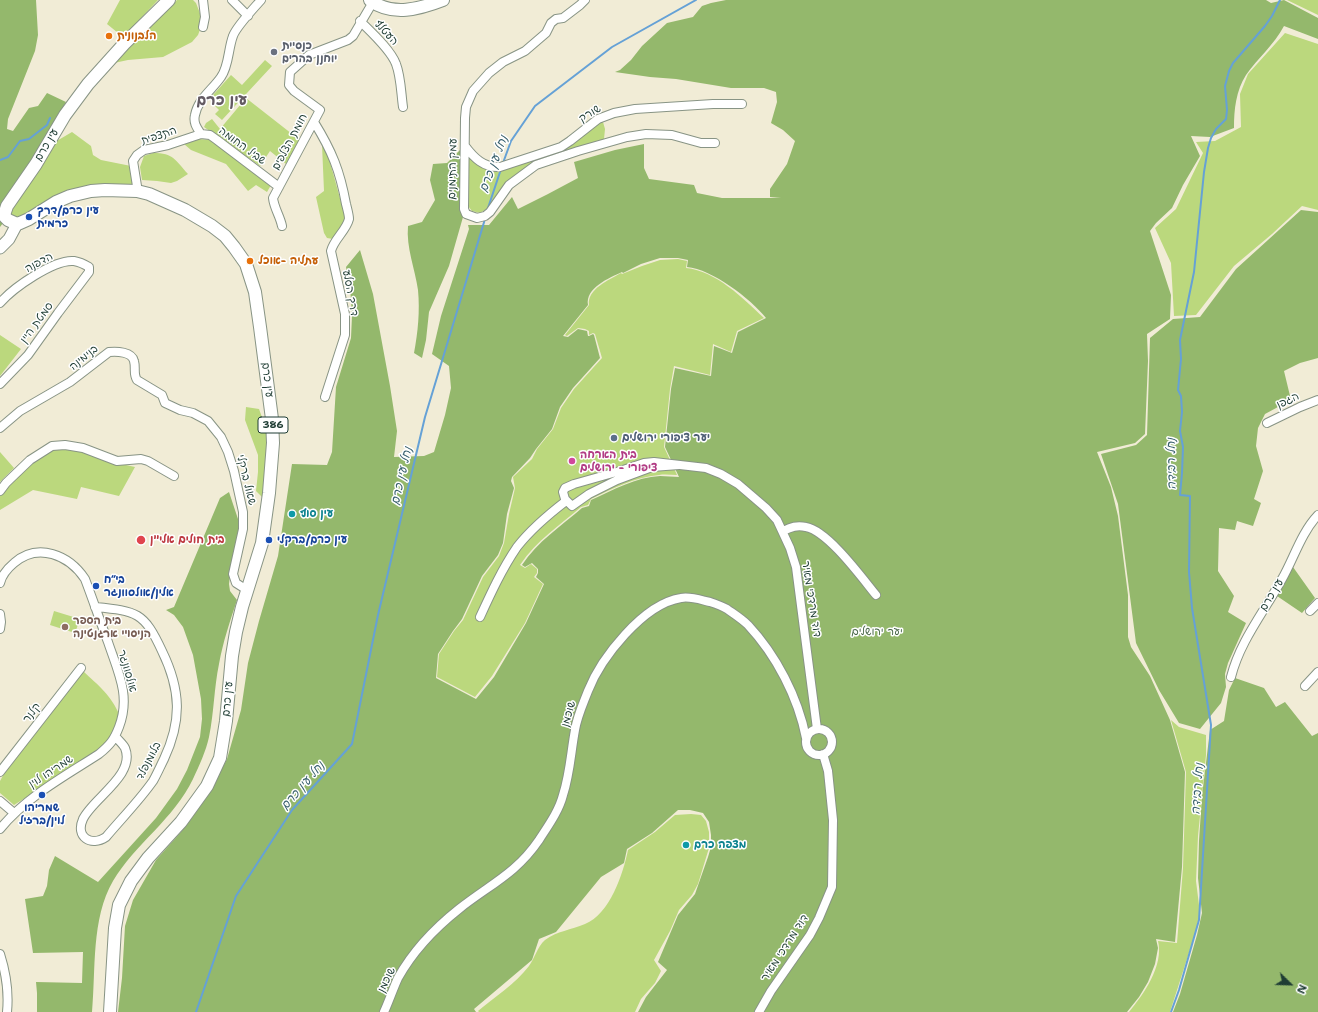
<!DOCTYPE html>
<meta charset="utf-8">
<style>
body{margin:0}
#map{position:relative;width:1318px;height:1012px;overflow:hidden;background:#f1ecd6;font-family:"Shantell Sans",sans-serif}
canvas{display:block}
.north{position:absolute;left:1270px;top:964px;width:40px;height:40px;-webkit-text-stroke:3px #fff;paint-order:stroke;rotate:113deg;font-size:11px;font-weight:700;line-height:16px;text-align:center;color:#1f3d34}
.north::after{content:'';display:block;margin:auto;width:14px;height:18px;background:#1f3d34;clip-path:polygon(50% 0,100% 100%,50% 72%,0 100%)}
</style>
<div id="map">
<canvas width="1318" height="1012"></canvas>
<div class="north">N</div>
</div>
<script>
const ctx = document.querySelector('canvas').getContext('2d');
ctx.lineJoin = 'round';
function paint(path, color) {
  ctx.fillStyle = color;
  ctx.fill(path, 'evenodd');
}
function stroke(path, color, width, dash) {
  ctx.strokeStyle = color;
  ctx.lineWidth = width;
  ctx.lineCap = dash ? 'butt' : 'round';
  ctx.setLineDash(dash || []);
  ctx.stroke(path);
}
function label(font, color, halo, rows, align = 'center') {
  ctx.font = font + ' "Shantell Sans","Playpen Sans Hebrew",sans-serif';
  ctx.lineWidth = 3;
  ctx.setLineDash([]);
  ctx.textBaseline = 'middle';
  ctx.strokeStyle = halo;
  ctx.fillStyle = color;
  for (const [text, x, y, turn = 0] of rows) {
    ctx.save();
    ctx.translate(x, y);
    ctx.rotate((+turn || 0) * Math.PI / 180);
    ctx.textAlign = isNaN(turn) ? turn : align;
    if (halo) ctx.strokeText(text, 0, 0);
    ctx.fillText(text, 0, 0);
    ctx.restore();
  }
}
paint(new Path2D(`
 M120,0h38l-35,37 -16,-13z
 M177,0h16l3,3 5,13v11l-3,8 -6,7 -29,15 -35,3 -14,3z
 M1287,0h31v15z
 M1285,33l33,11v166l-16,-4 -30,28 -38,32 -38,49 -22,1 -3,-53 -16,-35 21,-19 27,-56 -7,-11 19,-1 26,-14 -1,-33 8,-20z
 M265,60l7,6 -50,54 -7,-6 4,-4 -4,-4 5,-5 -7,-6 18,-20 11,10z
 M246,98l55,43 -15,23 -16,-13 -10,15 -56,-39 2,-4 6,-4 8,10z
 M603,122l2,7 -1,10 -74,27 -42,42 -8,5 -8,-2 -4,-5 -1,-51 24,15 72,-22 32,-23z
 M72,132l19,14 2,9 8,5 30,6 4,21 -26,-2 -85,35 -15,-4 1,-10 45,-64z
 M198,139l14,1 59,45 -4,7 -11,-7 -8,6 -22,-27 -35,-14 -7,-6z
 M325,144l21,76 -13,19 -6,-1 -3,-5 -8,-36 8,-6 -2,-46z
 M153,153c21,0 22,7 35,21l-11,7 -6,2 -14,-2 -15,-1 -2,-13 4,-11z
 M678,259l9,2 -1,7c30,3 57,30 78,50l-27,13 -6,21 -18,-8 -3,31 -36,-9 -4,23 -6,58 13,28c-6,0 -12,-1 -18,0 -24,2 -47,14 -68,24l-3,6 -7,2c-21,18 -45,34 -61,58l5,3 6,-4 6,5v4l-3,4 9,7 -18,39 -33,53 -17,21 -38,-20 2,-23 15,-23 9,-11 20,-43 16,-21 5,-13 5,-29 6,-26 -2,-11 19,-18 5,-10 16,-20 8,-21 13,-19 28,-31 -7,-24 -2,-1 -4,2v-4l-4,-2 -7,-1 -11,8 -2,-1 24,-30c-2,-16 20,-25 32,-32l1,1 20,-8 18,-6z
 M0,335l21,14 -21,27z
 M246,407l13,2 4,11 5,3v24l-4,52 -8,-8 2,-19v-17l-13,-35z
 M54,448h16l47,15 18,4 -16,29 -38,-9 -4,12 -44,-9 -33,20v-16l20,-23z
 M0,452l14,16 -14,14z
 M54,611l26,8 -5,14 -25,-8z
 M83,671c16,15 28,24 37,45l-8,18 -6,9 -16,14 -76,48 -14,-12v-12l6,-11z
 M1171,720l8,7 27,8v20l-8,81 -2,45 4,32 -5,21 -25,78h-41c15,-18 35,-47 29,-71l19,2 6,-75 3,-96z
 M691,814l10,1 5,6 3,11v16l-11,36 -6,11 -13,15 -9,21 -16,29 7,11 -6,12 -14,16 -6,13h-156l-1,-1c17,-14 37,-27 51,-45 6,-8 8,-19 16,-26 12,-9 26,-10 40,-16 25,-10 38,-50 43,-74l27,-18 20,-17z`), '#bbd87d');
paint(new Path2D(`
 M0,0h36l2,35 -3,16 -27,68 -1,10 6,2 16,-23 9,-2 9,-13 19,9 -66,116 3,5 -3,4z
 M726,0h540l5,3 13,-3 34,18v21l-34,-13c-10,19 -26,32 -38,49 -10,16 -12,34 -12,53l-24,9 -19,-1 9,20 -17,29 -11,23 -16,15 -6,8 21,64 -1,24 -23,15 1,27 -3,73 -10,9 -38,9 14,35 7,29 10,79v42l3,10 19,29 20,44 15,52 -3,95 -7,75 -19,-3 2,9 -3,16 -7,18 -9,15 -12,15h-489l8,-15 21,-27 -9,-8 20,-47 17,-21 13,-37 3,-10v-12l-2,-13 -6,-9 -13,-3h-12l-26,23 -25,16 -3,14 -23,14 -45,55 -17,7 -7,21 -58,49 2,3h-358l4,-34 3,-52 8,-26 23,-40 25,-28 26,-36 20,-37 14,-49 7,-47 11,-42 19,-65 14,-92 35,1 5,-13 4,-65 15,-49 1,-22 -2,-30 -4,-19 14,-17 13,44 17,92 7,45 -3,26 30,-1 10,-4 11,-37 6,-27 -2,-22 -17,-12 9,-38 28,-87 -1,-4h21l23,-28 6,12 30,-15 30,-16 -4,-16 41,-12 29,-6v24l5,11 45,6 3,8 25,5h59l-11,-1v-8l17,-25 8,-23 -12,-11 -12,-7 6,-21 -1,-10 -12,-4h-33l-55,-9 -26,-2 -35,-5 5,-2 11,-10 11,-14 25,-23 26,-6 9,-11 9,-3zM660,258h18l10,2 -1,7c25,2 64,32 79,51l-28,14 -6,21 -18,-7 -3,30 -36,-8 -4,21 -6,58 14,30c-6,0 -13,-1 -19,-1 -24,1 -47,14 -69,24l-2,6 -7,2c-21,18 -45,34 -60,57l3,2 7,-4 6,6v4l-2,4 8,7 -18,39 -32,54 -18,22 -40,-21 2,-24 15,-23 9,-12 20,-43 16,-21 5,-12 4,-29 7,-26 -3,-7 1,-4 18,-19 6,-9 16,-20 8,-22 13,-19 27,-30 -6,-23 -1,-1 -4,2h-1l-1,-5 -9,-2 -10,8 -5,-1 25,-31c-3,-17 21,-27 34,-33l1,1 18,-9z
 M461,149l2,68 -14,49 -20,46 -3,28 -4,18 -8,-5c4,-21 6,-42 4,-63 -3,-21 -12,-43 -10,-64l14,-4 13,-22 -5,-20 3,-16 14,-1z
 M1301,210l17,2v146l-18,5 -16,8 7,29 -26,14 -7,14 -2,18 7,25 -9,28 7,4 -8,23 -16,-5 -2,9 -16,-2 -1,43 16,25 -6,16 18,11 -18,40 -3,11 1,13 -5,16 -21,26 -21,-6 -20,-33 -23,-47 -18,-139 -17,-50 35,-9 11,-10 3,-97 23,-19 27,-2 36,-48z
 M229,492l10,30 -1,10 -7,35 -2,17 1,7 7,9c-7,21 -14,42 -18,64 -5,24 -5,49 -10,73 -3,14 -10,29 -16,42 -19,40 -58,65 -80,102 -22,38 -17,89 -21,131h-55v-19l-1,-11 46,1 1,-31 -50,1 -8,-54 18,-3 4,-10 2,-16 6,-14 43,26 58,-64 21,-29 10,-19 13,-33 2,-18 -1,-20 -8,-44 -10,-28 -9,-12 -8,-5 8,-3 46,-109z
 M1293,567l22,31 -13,15 -25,-17z
 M1235,678l29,10 12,19 9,-5 27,34 6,-3v279h-145l7,-18 17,-59 5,-22 -4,-35 1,-37 3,-45 8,-66 14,-9 5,-31z`), '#94b86c');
stroke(new Path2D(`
 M0,160l8,-3 12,-16 9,-2 18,-14 3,-7
 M503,163l8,-22 24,-35 77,-59 84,-47
 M487,211l14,-42
 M196,1012l40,-116 56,-86 60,-66 26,-129 47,-198 60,-198
 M1171,1012l8,-22 20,-70 12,-195 -19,-117 -3,-36 1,-76 -10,-1 2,-22 1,-26 -3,-16 2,-19 -1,-16 -3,-6 3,-31 -1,-19 14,-68 10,-100 4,-24 3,-10 5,-9 10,-10 1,-9 -2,-24 4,-15 4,-8 32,-37 7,-10 8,-16`), '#65a1d6', 2);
const street = new Path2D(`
 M232,0l16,16
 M261,0c-7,8 -25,27 -28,36 -5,13 -4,30 -12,41 -9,13 -23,22 -26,38 -2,8 2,13 6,19l9,1 7,5 62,47
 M585,0l-5,5 -17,13 -7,1 -5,4 -5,10 -21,18 -22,11 -14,11 -16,18 -7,16 -1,11 -1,91 2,5 11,4 8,-2 5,-4 19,-27 27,-20 42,-14 49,-14 19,-3 26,1 29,8h14
 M360,21c11,11 31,29 36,43 5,13 5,29 7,43
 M203,27l2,-10 -2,-17
 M314,122c18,29 26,49 32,82 1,4 3,11 3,15 -3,12 -15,20 -18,32l14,63v21l-20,62
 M465,146c9,12 19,22 35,21l61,-20 9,-6 28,-22 16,-6 21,-4 78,-5h29
 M137,191v-5l-4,-25 4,-6 7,-5 24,-5 33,-11
 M282,226c-2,-10 -8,-18 -9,-28l47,-88 -26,-19 -5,-6 1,-13 19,-17 39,-15 5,-4 20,-34 3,-2
 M0,303c13,-15 54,-44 74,-42 6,1 10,3 15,6v5l-31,41 -30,42 -28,29
 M1267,423l33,-16 18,-7
 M0,428l20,-17 50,-29 39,-30c8,-1 23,0 25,9 2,7 -1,13 3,19l25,15 3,8 15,7 13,3 15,8 13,16 7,15 6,19 9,41v17l-10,45 3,9 11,7
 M679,465l-27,2 -35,13 -28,14 -17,12 -7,-7 -2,-7 2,-4 9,-4 46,-13 24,-8 10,-1 52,6 15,6 17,10 28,24 11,12 13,28 6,19 21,162
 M0,491l6,-8 24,-23 22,-14 13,-1 18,3 34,13 24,-2 7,2 26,15
 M783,531c8,-4 14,-6 23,-4 22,4 56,51 70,68
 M0,583c2,-8 8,-15 14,-20 24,-21 55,-8 71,16 8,21 15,42 23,63 10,30 23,54 11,85 -5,13 -9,18 -20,27 -34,22 -73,43 -99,75
 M95,607c42,4 49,5 67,44 19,39 20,70 2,108 -4,8 -7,15 -11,22 -14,20 -32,38 -47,56 -15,10 -31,0 -23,-18 10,-21 53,-44 42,-71 -2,-4 -7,-8 -10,-12
 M1310,611l8,-8
 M0,614l1,8 -1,7
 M480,617c11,-24 22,-48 37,-70 14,-18 32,-33 49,-46
 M1231,677c9,-36 33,-65 51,-98 12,-21 19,-46 36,-64
 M1305,686l13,-14
 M806 742a13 13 0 1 1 26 0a13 13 0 1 1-26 0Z
 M0,772l81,-104
 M0,801l14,12
 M0,954c6,19 9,38 7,58
 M384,1012c5,-11 9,-23 14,-34 15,-27 37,-50 61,-69 30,-24 57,-35 80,-69 9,-14 20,-29 24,-45 7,-21 8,-44 12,-65 2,-13 8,-26 13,-39 13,-33 55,-87 93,-93 9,-2 20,2 29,4 6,2 12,4 17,7 7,5 15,10 21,16 28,30 50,72 58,113
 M759,1012l12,-21 39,-56 9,-17 13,-31 1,-67 -5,-49 -5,-17`);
const secondary = new Path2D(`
 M0,248l9,-9 8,-15`);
const primary = new Path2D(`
 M370,0c22,17 50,9 73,0
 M110,1012l5,-84 4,-23 12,-24 17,-23 33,-36 26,-36 13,-28 6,-37 6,-65 4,-24 6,-25 20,-64 7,-50 4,-50 -1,-24 -12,-92 -5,-35 -9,-28 -12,-17 -9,-11 -13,-10 -27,-16 -36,-16 -12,-3 -32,-1 -14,1 -21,5 -14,6 -27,17 -9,4 -3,1 -9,-4 -3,-3 -1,-2 3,-9 29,-42 29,-49 23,-31 36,-40 45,-44`);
stroke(street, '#889485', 10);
stroke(secondary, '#889485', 13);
stroke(primary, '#889485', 14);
stroke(street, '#fff', 8);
stroke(secondary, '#fff', 11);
stroke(primary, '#fff', 12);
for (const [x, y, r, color] of [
 [109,36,4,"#e8710a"],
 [274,52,4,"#6b7280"],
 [29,217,4,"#1a4fb4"],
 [250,261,4,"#e8710a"],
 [614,438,4,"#5c6f8a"],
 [572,461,4,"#d1479c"],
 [292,514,4,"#0f9aa8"],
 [141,540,5,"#e0444e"],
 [269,540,4,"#1a4fb4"],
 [96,586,4,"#1a4fb4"],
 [65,627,4,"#8d6e63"],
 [42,795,4,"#1a4fb4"],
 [686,845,4,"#0f9aa8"]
]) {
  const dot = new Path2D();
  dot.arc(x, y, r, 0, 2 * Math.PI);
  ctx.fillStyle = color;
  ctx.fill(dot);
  stroke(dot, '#fff', 1.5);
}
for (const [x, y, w] of [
 [273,425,30]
]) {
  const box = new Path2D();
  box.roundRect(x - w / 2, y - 8, w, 16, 3);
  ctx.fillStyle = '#fff';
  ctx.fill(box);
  stroke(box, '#1f3d34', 1);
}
label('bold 10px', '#1f3d34', null, [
 ["386",273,425]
]);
label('11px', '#1f3d34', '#fff', [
 ["העטלף",386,33,47],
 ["שורק",590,114,-31],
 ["התצפית",159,136,-18],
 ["חומת הצלפים",290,142,-62],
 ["עין כרם",47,145,-59],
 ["שביל החומה",242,146,36],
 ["עמק התימנים",453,169,-89],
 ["הדפנה",39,263,-28],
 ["דרך הסלע",350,293,80],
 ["סמטת היין",37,323,-54],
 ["בנימינה",84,358,-39],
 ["עין כרם",267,380,83],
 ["הגפן",1288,401,-25],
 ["שאול ברקלי",246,480,76],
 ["עין כרם",1272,595,-59],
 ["דוד מרדכי מאיר",811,599,81],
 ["אולסוונגר",127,671,74],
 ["עין כרם",228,699,-85],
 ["קלנר",32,713,-52],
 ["שוכמן",569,714,-74],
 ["בלומנפלד",149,761,-63],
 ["שמריהו לוין",51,772,-33],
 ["דוד מרדכי מאיר",785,948,-57],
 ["שוכמן",387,980,-64]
]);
label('bold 11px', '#c56008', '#fff', [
 ["הלבנונית",117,36],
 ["עתליה -אוכל",258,261]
], 'left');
label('bold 11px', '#5b616d', '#fff', [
 ["כנסיית",282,46],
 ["יוחנן בהרים",282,59]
], 'left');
label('bold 11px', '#164399', '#fff', [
 ["עין כרם/דרך",37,211],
 ["כרמית",37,224],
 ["עין כרם/ברקלי",277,540],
 ["בי״ח",104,580],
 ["אלין/אולסוונגר",104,593],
 ["שמריהו",42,808,"center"],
 ["לוין/ברזיל",42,821,"center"]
], 'left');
label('bold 11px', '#4e5e75', '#fff', [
 ["יער ציפורי ירושלים",622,438]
], 'left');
label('bold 11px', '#b23c85', '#fff', [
 ["בית הארחה",580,455],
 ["ציפורי - ירושלים",580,468]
], 'left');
label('bold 11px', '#0d838f', '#fff', [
 ["עין סוף",300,514],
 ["מצפה כרם",694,845]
], 'left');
label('bold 11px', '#be3a42', '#fff', [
 ["בית חולים אלי\"ן",150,540]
], 'left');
label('bold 11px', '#785e54', '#fff', [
 ["בית הספר",73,621],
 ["הניסויי ארגנטינה",73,634]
], 'left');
label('11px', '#466446', '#fff', [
 ["יער ירושלים",877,632]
]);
label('italic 12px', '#38606d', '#fff', [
 ["נחל עין כרם",494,164,-69],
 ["נחל רבידה",1172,464,-91],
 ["נחל עין כרם",402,476,-77],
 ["נחל עין כרם",303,786,-49],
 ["נחל רבידה",1198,789,-86]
]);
label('bold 15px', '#645b63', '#fff', [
 ["עין כרם",222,101]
]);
</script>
